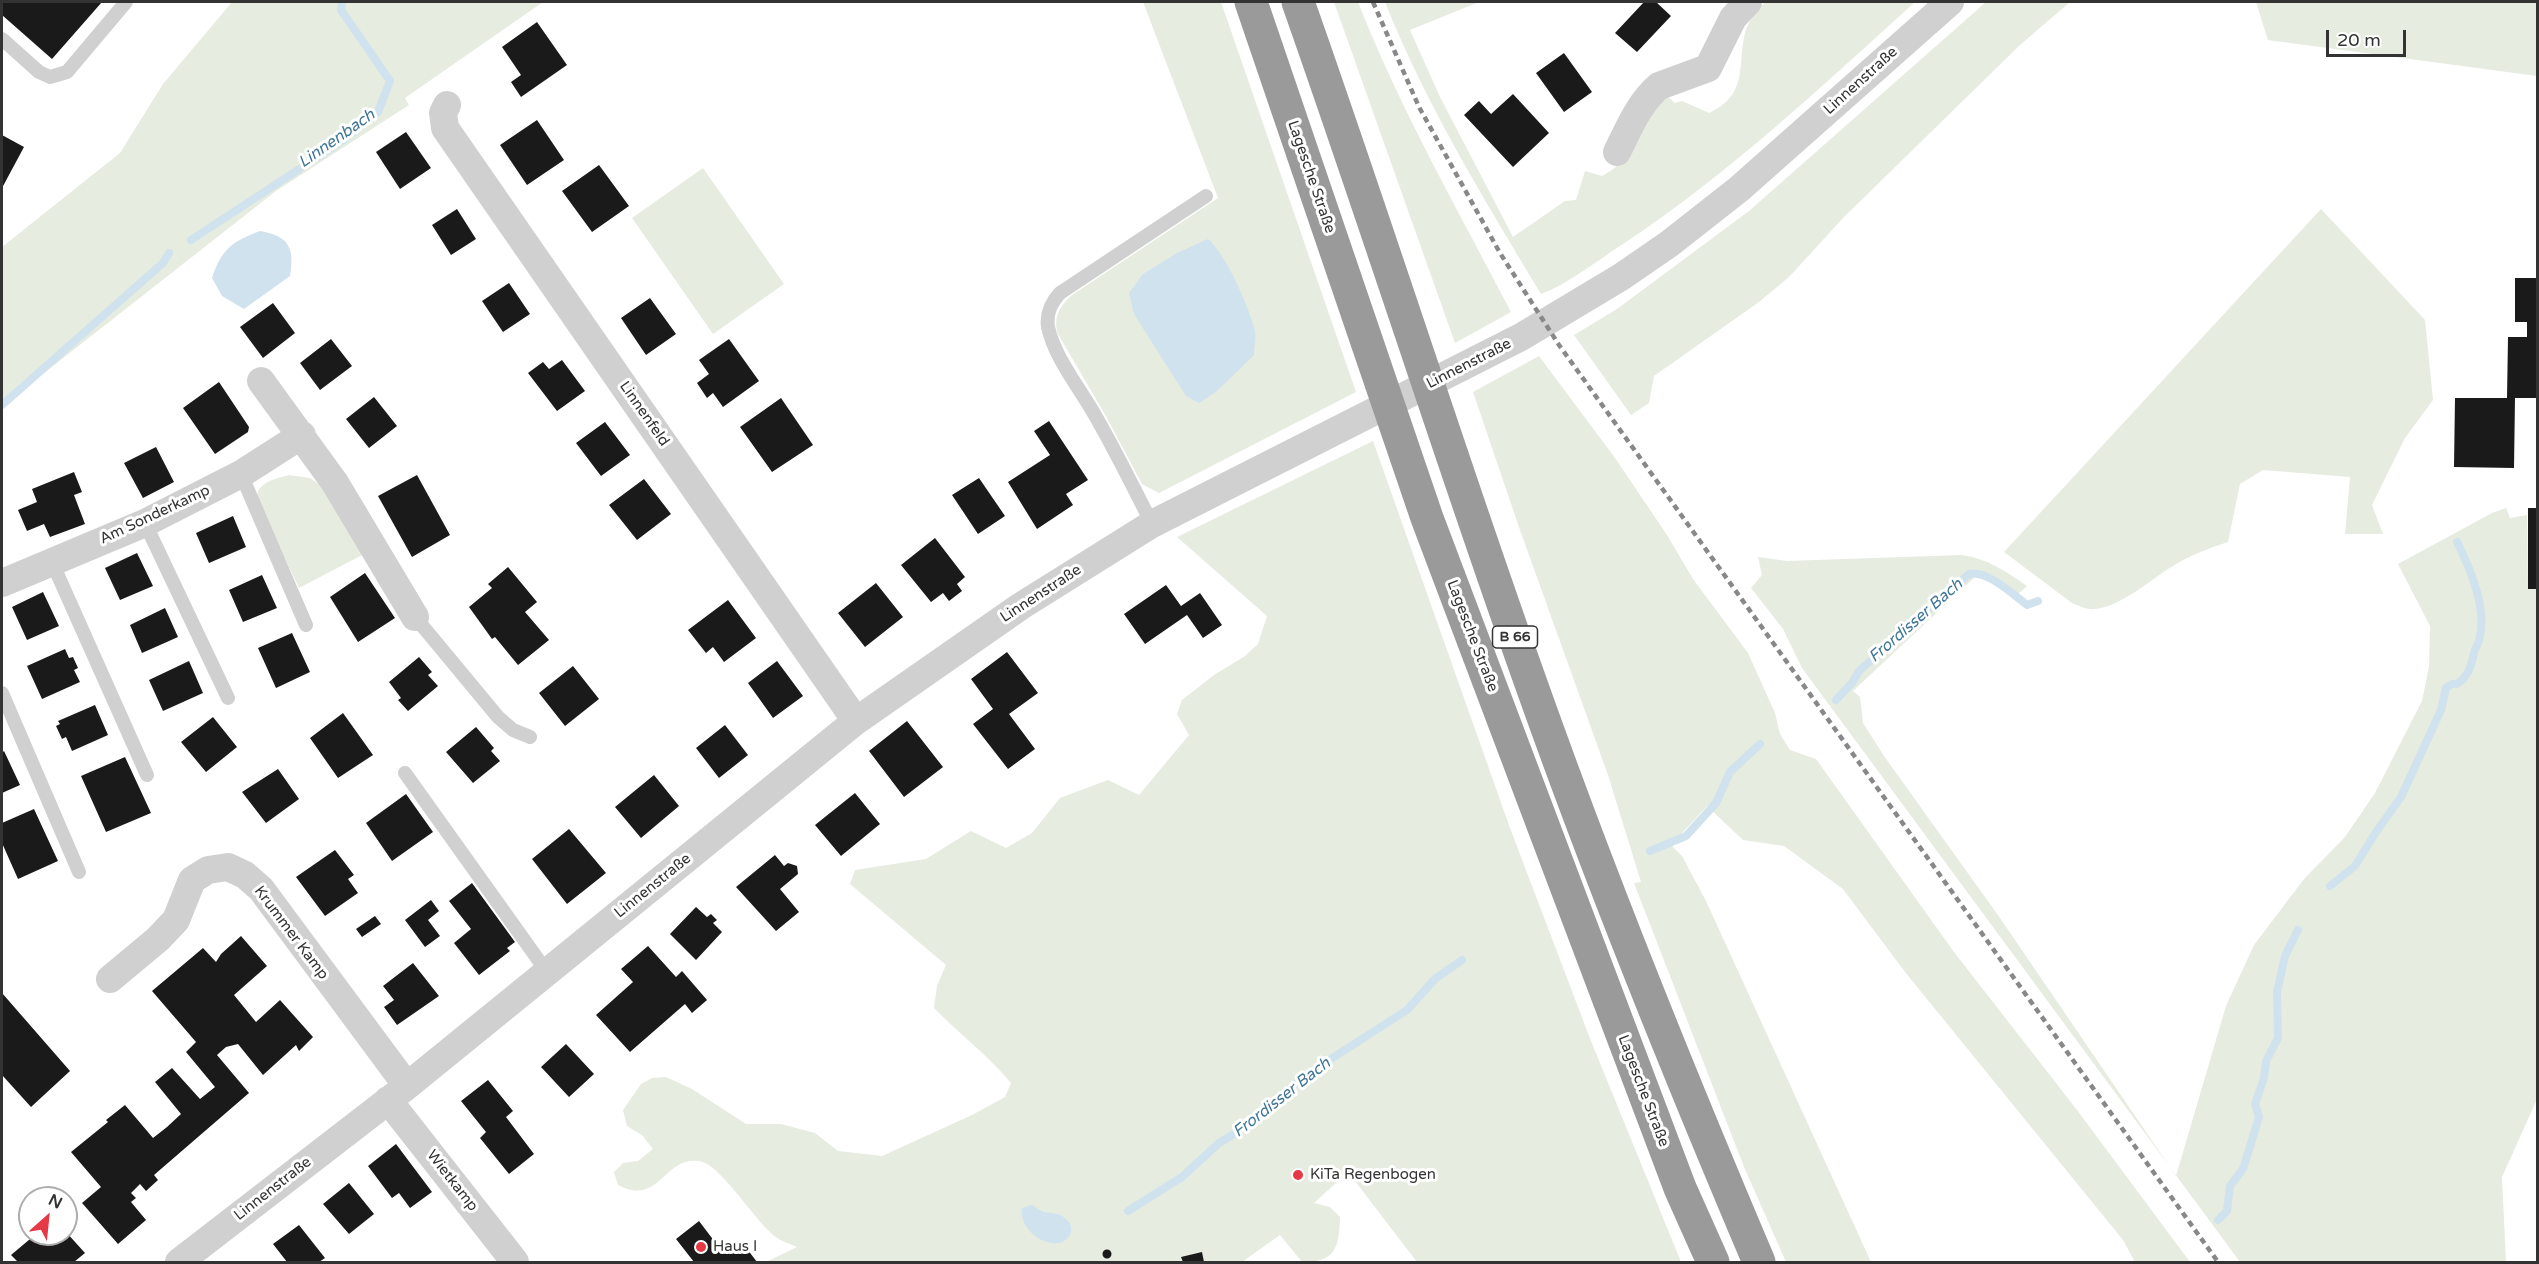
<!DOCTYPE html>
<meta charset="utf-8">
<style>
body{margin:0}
#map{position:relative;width:2539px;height:1264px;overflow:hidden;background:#fff;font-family:"Varela Round",sans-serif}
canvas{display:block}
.frame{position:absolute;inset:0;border:3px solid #333;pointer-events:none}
.north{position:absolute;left:18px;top:1186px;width:60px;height:60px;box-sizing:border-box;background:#fff;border:2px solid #adadad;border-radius:50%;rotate:27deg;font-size:16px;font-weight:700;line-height:24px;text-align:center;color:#333}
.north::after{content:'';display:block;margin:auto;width:21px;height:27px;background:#e63946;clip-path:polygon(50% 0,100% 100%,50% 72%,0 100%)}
.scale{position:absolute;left:2326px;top:30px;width:80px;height:27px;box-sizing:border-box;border:3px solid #333;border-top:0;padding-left:8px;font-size:18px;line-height:21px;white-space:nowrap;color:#333;-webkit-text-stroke:4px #fff;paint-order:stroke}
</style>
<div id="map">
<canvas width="2539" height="1264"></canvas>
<div class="frame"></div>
<div class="north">N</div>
<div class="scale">20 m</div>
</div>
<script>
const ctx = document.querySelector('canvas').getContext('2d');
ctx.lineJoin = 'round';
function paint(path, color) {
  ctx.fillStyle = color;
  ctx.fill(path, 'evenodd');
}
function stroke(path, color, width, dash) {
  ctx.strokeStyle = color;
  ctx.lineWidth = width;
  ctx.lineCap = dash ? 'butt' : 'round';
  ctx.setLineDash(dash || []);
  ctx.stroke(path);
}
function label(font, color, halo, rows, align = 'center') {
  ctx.font = font + ' "Varela Round",sans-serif';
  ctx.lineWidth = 6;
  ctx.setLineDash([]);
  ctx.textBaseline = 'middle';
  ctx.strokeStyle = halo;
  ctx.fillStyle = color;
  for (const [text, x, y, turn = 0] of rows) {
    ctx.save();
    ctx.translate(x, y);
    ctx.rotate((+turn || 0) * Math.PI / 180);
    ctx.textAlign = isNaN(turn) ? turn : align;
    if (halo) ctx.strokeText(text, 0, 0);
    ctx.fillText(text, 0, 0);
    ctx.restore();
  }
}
paint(new Path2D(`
 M232,2h311l-138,96 4,7 -133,86 -274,215v-159l118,-94 43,-69z
 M1143,2h78l135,390 -197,101 -17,-9 -35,-66 -49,-84c-5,-17 1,-27 14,-39l146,-97z
 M1334,2h24c42,107 100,208 153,310l-56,31z
 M1385,2h94l-69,28 30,67 73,140 52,-36 11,-1 9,-29 17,5c33,-15 37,-58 64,-81l9,8 7,-2 27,12c40,-19 28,-47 36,-80 3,-12 12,-22 20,-31h150c-94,85 -186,172 -292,242 -25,16 -55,40 -82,50 -57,-95 -115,-189 -156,-292z
 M1986,2h84l-50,43 -176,172 -55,60 -30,25 -105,74 -5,27 -18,12 -57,-80 43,-26 132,-98z
 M2256,2h281v74l-269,-36z
 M703,168l81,116 -71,50 -81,-116z
 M2321,209l104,111 8,80 -28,38 -33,67 11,29h-38l5,-57 -87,-7 -23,14 -12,58c-18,6 -35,12 -52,22 -22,13 -55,43 -81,45 -8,1 -16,-3 -23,-6l-68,-51z
 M1539,356l76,102 52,77 26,44 55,74 27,60 5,21 10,16 26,9 138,193 123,158 113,152h-55l-12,-22 -218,-268 -62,-83 -59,-43 -41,-6 -36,-34 -36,39 11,11 24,45 165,361h-85l-42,-95 -110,-284 7,-1 -33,-107 -88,-245 -47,-138z
 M1373,441l137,387 79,208 92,226h-264l-69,-90 -34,31 16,4 10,10c-1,32 -5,45 -38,45l-22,-27 -38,27h-476l31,-15c-6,-3 -15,-5 -21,-10 -21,-15 -55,-73 -77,-76 -36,-5 -39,46 -81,24l-4,-13 9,-9 15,-2 15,-12 -11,-14 -15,-9 -4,-16 18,-26 11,-6 14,-1 26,12 54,35h35l34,9 23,18 44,5 90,-41 33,-18 6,-14c-23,-28 -52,-49 -77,-75l3,-22 9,-21 -96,-81 5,-14 71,-11 45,-28 35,17 26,-15 28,-35 48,-18 31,15 50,-60 -12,-21 5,-14 32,-25 31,-19 13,-12 9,-28 -90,-79z
 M289,475l21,3 10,7 46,68 -67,35 -42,-88c-1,-18 18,-21 32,-25z
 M2506,508l4,10 17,-3 1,74h10v508l-36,80 4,85h-266l-438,-594 -19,-39 -32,-41 11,-13 -4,-18 29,4 175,-6c26,4 44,16 65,31l-9,8c-14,-5 -26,-19 -42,-18l-123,115 7,6 3,26 21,33 116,162 176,258 50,-170 28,-61 50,-66 41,-42 30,-44 47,-92 7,-35 1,-40 -32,-62 94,-51z`), '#e6ecdf');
paint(new Path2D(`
 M260,231c29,5 35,17 30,45l-46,33 -22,-13 -10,-18c10,-29 19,-36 48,-47z
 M1208,239c17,14 40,66 46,88 3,8 0,19 0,28l-37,36 -18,12 -13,-7 -52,-82 -5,-21 14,-19 34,-21z
 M1032,1205c3,2 8,6 12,7 9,2 15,0 22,7 10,8 5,22 -8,24 -18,2 -39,-16 -36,-35z`), '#cfe2ee');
stroke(new Path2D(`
 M191,240l154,-101 33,-27 12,-31 -49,-71 1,-8
 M2,405l161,-142 6,-10
 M1836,700l16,-17 7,-12 110,-97c19,-4 43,20 58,31l11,-4
 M1650,851l36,-15 30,-33 14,-31 30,-28
 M2330,886l25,-20 21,-34 25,-35 40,-87 5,-22 6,-4h5c12,-8 14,-18 17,-31 1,-5 4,-8 5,-13 9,-29 -9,-72 -22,-98
 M1128,1211l54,-34 37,-34 18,-11 69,-57 101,-65 28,-31 27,-19
 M2218,1220l9,-9 3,-25 13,-17 16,-52 -4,-13 9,-26 2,-17 12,-23 -1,-46 8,-36 13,-26`), '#cfe2ee', 8);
paint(new Path2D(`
 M2,2h100l-50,57 -50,-44z
 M1644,2h12l15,14 -34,36 -22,-19z
 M537,22l30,43 -46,32 -10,-15 10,-7 -19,-28z
 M1564,53l28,39 -28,20 -28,-39z
 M1513,94l36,39 -36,34 -49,-52 15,-14 12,13z
 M537,120l27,40 -37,25 -27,-40z
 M406,132l25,36 -31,21 -24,-37z
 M2,135l22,12 -22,41z
 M599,165l30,41 -37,26 -30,-41z
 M457,209l19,30 -25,16 -19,-30z
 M2515,278h23v120h-23l-1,70 -60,-1 1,-69h52l1,-61h19v-15h-12z
 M509,283l21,31 -27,18 -21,-31z
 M650,298l26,36 -30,21 -25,-37z
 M273,303l22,30 -32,25 -23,-31z
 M331,339l21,27 -32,24 -20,-27z
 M729,339l30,42 -36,26 -10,-14 -6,5 -10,-15 12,-9 -10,-14z
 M562,360l23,31 -28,20 -29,-38 15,-11 6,7z
 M219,382l30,45 -1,5 -33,22 -32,-46z
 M374,397l23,29 -28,22 -23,-29z
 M781,398l32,47 -41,27 -32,-45z
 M1049,421l39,59 -22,14 7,11 -36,24 -29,-47 42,-27 -16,-24z
 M605,422l25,33 -29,21 -25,-33z
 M156,447l18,35 -31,16 -19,-35z
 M74,472l8,20 -8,3 11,29 -35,13 -6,-13 -17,7 -9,-21 19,-8 -5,-13z
 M417,475l33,60 -38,22 -34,-61z
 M979,478l26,38 -27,18 -26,-39z
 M644,479l27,35 -34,26 -28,-35z
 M2528,508h10v81h-10z
 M233,516l13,31 -37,16 -13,-30z
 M935,538l30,39 -8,7 5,7 -13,10 -6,-8 -12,9 -30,-37z
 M137,553l16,33 -33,14 -15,-32z
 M508,567l29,35 -12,10 24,28 -31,25 -23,-28 -3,2 -23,-32 23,-19 -4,-4z
 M365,573l30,45 -37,24 -28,-45z
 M262,575l15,33 -34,14 -14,-32z
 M876,583l27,34 -38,30 -27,-34z
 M1166,585l15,21 19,-13 22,32 -19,13 -16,-23 -42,29 -21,-30z
 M43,592l16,34 -32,14 -15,-33z
 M728,600l28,38 -32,24 -11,-15 -7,6 -18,-23z
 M165,608l13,29 -36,16 -12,-28z
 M292,633l18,39 -34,16 -18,-40z
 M65,649l4,9 4,-1 5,11 -4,2 6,12 -38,17 -15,-33z
 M1007,652l31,41 -29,21 26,35 -27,20 -35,-45 20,-15 -22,-30z
 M419,657l13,15 -4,3 10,11 -30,25 -10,-11 3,-2 -12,-16z
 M189,661l14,32 -40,18 -14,-31z
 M777,661l26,35 -30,22 -25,-35z
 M573,666l26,33 -34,27 -26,-33z
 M95,705l13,30 -36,16 -6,-14 -4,2 -6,-13 4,-2 -2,-3z
 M343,713l30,42 -35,23 -28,-40z
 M213,717l24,30 -31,25 -25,-30z
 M907,721l36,46 -39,30 -35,-46z
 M725,725l23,30 -29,23 -23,-30z
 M476,727l18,21 -3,3 9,10 -27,22 -27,-31z
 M4,751l16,34 -18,8v-40z
 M125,757l26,56 -45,19 -25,-56z
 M278,769l21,30 -33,24 -24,-31z
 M654,775l25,31 -38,32 -26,-31z
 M855,793l25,31 -39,32 -26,-31z
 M406,794l27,38 -41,29 -26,-38z
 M34,809l24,52 -40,18 -16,-36v-20z
 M569,829l37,44 -39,31 -35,-45z
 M335,850l19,25 -6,4 10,14 -33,23 -29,-39z
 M775,855l9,11 4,-3 9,3 1,8 -18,15 19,23 -23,19 -40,-44z
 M472,883l43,59 -8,6 3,3 -31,24 -25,-32 17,-14 -22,-28z
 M431,900l8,11 -11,9 12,16 -15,11 -20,-27z
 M696,907l11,10 4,-3 6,6 -4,3 9,9 -26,28 -26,-26z
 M375,916l6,8 -19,13 -6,-8z
 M241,936l26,30 -33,29 22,27 24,-22 33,37 -14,14 -3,-6 -33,30 -25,-31 -12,3 -9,8 32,38 -95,82 4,5 -12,11 -6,-7 -9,9 5,5 -5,4 15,18 -28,24 -36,-41 19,-16 -30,-35 37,-30 -2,-2 19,-15 28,33 14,-11 14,-13 -26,-32 17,-14 28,31 15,-12 -29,-35 10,-10 -44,-51 51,-43 13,14 5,-8z
 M648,946l28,31 6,-6 25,29 -15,13 -7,-9 -55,48 -34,-37 37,-33 -12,-13z
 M413,963l26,33 -42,29 -13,-18 10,-7 -11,-14z
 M2,993l68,78 -39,36 -29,-32z
 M566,1044l28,30 -25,23 -28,-30z
 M488,1080l25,31 -7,6 28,37 -25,20 -29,-36 6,-6 -25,-31z
 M396,1144l36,48 -22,16 -11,-15 -7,5 -24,-32z
 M349,1183l25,31 -25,20 -26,-30z
 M699,1221l25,33 17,-13 16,21h-63l-18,-23z
 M299,1225l26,33 -6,4h-32l-14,-18z
 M66,1232l19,21 -11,9h-56l-7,-7 25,-21h30z
 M1102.5 1254a4.5 4.5 0 1 1 9 0a4.5 4.5 0 1 1-9 0Z
 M1202,1252l2,10h-21l-2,-5z`), '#1a1a1a');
stroke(new Path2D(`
 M2,39l37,33 11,5 17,-5 59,-70
 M241,474l65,151
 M145,523l83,175
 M1152,524c-18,-36 -36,-72 -56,-107 -16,-29 -41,-58 -48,-90 -2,-14 3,-24 12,-34l146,-97
 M52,562l95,213
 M415,617l83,100 15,13 17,7
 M2,693l77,179
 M405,773l142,199`), '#d0d0d0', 14);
stroke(new Path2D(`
 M447,105l-4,8 2,15 411,593
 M1617,152c12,-24 22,-49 42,-66l49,-18 25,-50 15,-16
 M261,381l74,102 80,134
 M2,583l143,-60 96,-49 61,-39
 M110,979l48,-40 18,-19 16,-40 16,-10 20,-3 17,8 16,14 146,197
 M388,1100l127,162
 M179,1262l228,-176 449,-365 165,-115 131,-82 369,-187 100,-60 48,-33 70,-55 211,-187`), '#d0d0d0', 28);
stroke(new Path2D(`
 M1251,2l176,516 253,670 33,74
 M1298,2c89,252 169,508 261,759 62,169 130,336 200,501`), '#9a9a9a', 33);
stroke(new Path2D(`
 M1373,2l46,105 81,146 59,92 659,917`), '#888', 4.5, [6, 4.5]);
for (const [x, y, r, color] of [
 [1298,1175,6,"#e63946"],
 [701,1247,6,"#e63946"]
]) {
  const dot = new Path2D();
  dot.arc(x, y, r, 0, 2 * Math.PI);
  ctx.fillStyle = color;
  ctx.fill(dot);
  stroke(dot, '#fff', 2);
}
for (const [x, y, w] of [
 [1515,637,45]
]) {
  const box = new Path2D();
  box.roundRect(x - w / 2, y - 11, w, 22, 4.5);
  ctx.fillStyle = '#fff';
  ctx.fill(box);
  stroke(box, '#333', 1.5);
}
label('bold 14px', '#333', null, [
 ["B 66",1515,637]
]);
label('15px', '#333', '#fff', [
 ["Linnenstraße",1861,81,-42],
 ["Lagesche Straße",1311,177,71],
 ["Linnenstraße",1469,364,-27],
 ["Linnenfeld",644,414,55],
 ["Am Sonderkamp",155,515,-25],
 ["Linnenstraße",1041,594,-33],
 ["Lagesche Straße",1472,636,69],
 ["Linnenstraße",653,886,-39],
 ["Krummer Kamp",291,933,53],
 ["Lagesche Straße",1643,1091,69],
 ["Wietkamp",452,1181,52],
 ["Linnenstraße",273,1189,-38]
]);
label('15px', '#333', '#fff', [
 ["KiTa Regenbogen",1310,1175],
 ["Haus I",713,1247]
], 'left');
label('italic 16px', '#3f7597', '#fff', [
 ["Linnenbach",337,139,-35],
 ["Frordisser Bach",1916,621,-41],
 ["Frordisser Bach",1282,1098,-38]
]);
</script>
